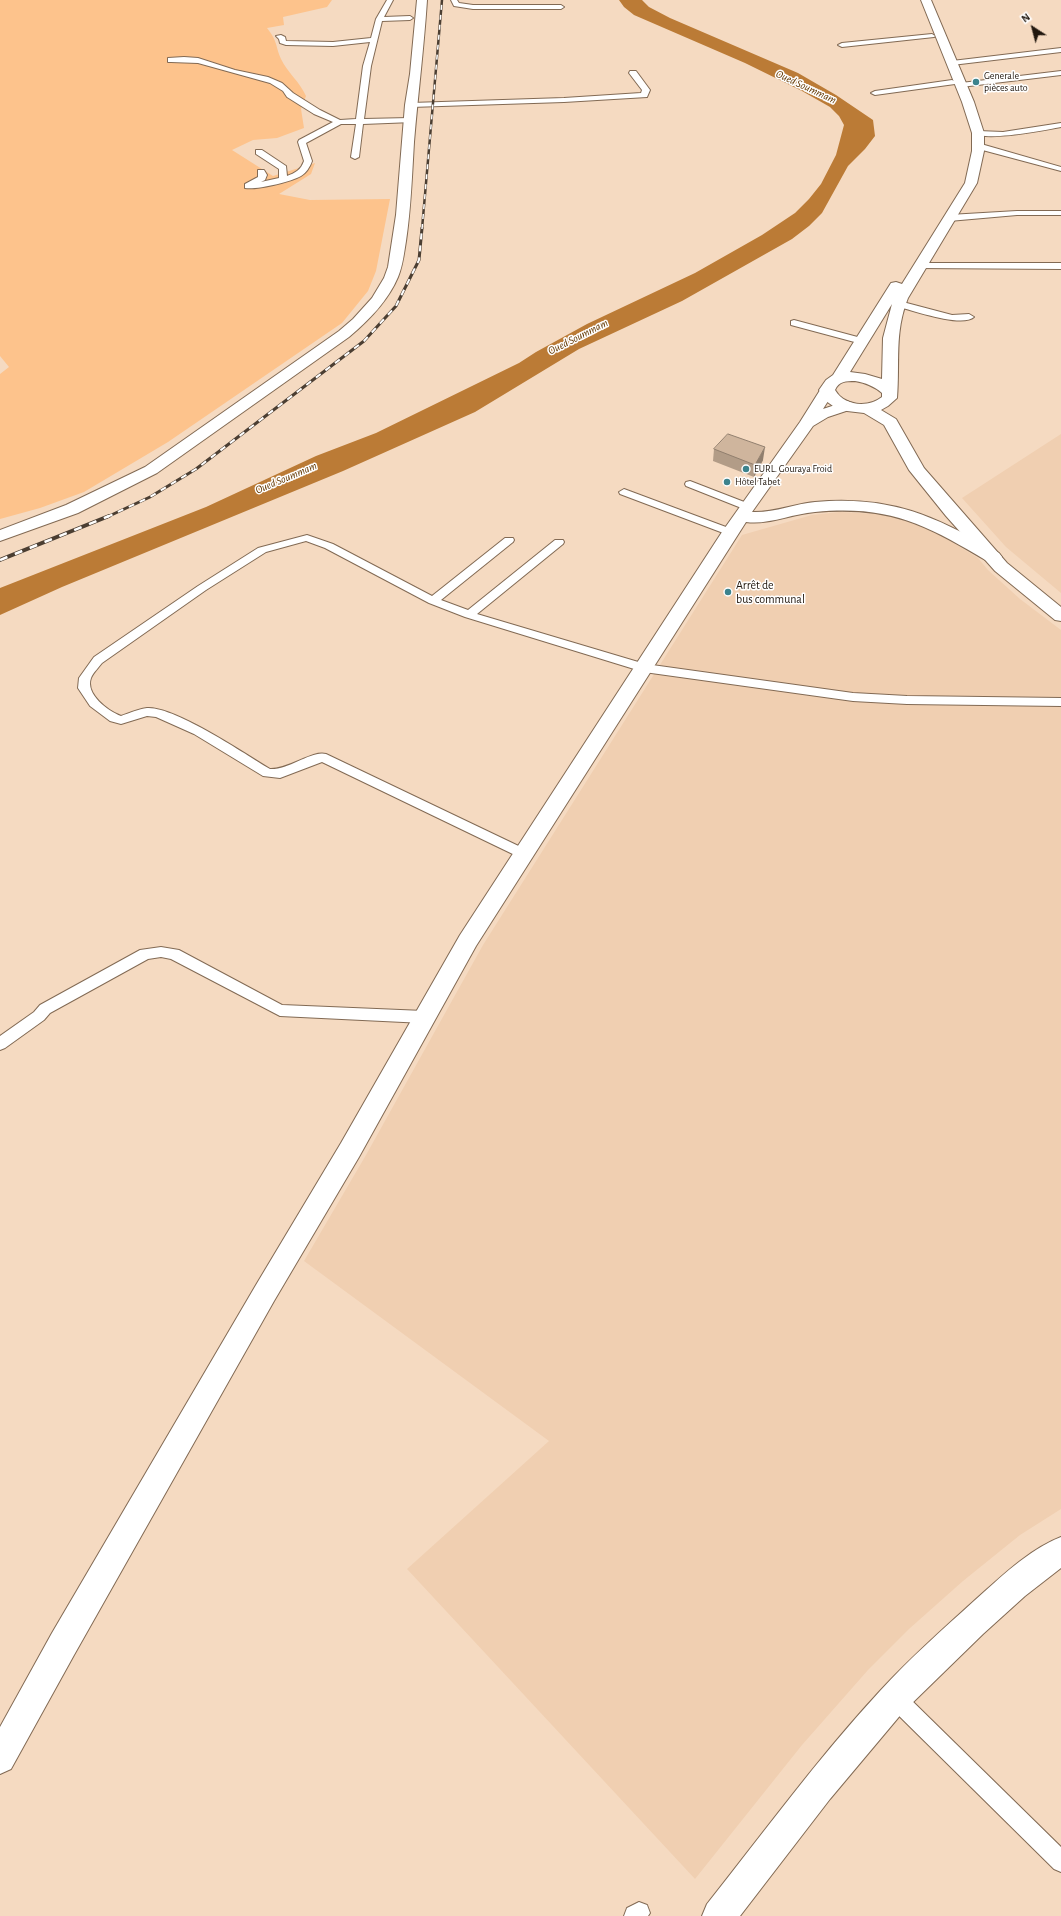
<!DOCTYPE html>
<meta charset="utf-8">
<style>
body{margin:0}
#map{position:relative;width:1061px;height:1916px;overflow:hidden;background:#f5dac1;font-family:"Alegreya Sans",sans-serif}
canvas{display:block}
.north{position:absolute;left:1013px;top:8px;width:40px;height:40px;-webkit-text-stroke:3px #fff;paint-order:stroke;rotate:324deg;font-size:11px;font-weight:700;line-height:16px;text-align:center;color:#21170e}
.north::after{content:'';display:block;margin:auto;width:14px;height:18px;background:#21170e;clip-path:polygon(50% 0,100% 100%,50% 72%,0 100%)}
</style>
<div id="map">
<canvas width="1061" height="1916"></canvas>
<div class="north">N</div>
</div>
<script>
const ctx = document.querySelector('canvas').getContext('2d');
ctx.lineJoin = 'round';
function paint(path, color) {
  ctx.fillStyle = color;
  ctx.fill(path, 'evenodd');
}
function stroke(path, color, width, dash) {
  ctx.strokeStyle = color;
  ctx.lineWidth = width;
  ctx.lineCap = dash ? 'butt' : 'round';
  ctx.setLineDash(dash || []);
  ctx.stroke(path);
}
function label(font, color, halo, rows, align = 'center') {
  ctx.font = font + ' "Alegreya Sans",sans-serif';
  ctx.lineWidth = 3;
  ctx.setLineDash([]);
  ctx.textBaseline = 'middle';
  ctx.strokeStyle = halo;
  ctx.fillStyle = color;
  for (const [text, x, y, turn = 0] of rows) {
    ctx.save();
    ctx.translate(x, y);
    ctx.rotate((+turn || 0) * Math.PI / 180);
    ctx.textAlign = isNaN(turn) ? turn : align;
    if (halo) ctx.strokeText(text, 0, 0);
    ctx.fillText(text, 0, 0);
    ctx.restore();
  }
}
paint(new Path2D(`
 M1061,434v159l-55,-46 -44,-49z
 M840,512l36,2 20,3 41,16 41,25 10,12 32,29 41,31v879l-41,26 -57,46 -54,48 -41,41 -66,75 -107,134 -288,-310 142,-128 -245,-180 62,-106 117,-210 259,-410 70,-20z`), '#f0cfb1');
paint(new Path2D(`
 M0,0h332l-5,7 -44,10 1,8 -17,3c11,14 8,17 14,31 6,13 19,23 25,37l-5,13 3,19 -27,10 -24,2 -21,10 41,26 42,-13 -4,11 -32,20 31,6 80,-1 -14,72 -8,20 -26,32 -174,119 -84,50 -44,16 -40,11v-145l9,-7 -9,-11z`), '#fdc38c');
paint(new Path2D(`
 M619,0h23l7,7 21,11 128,55 38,22 37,25 2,16 -10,13 -17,17 -26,47 -13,13 -17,13 -110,62 -103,48 -104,63 -132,59 -281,116 -62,28v-27l206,-81 110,-51 60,-23 143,-70 17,-11 51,-28 108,-51 67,-38 33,-22 14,-14 12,-15 15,-29 8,-30 -5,-9 -9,-9 -28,-16 -57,-28 -111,-48 -10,-8z`), '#bb7b36');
const minor = new Path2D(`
 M387,0h6l-9,17 26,-1 3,2 -3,2 -28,1 -11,45 -7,53 46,-1 4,2 -1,2 -50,2 -4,33 -4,2 -4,-2 5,-33h-15l-35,19 6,18c-2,6 -6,12 -11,15 -10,6 -45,14 -56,12v-4l13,-7v-7h6l3,5 -2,5 -4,2 18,-4v-9l-23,-15v-4h6l24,16 1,10c8,-3 14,-6 17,-15l-6,-19 1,-2 34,-18 -19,-8 -27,-17 -4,-6 -13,-8 -72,-20 -27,-1h-3v-4l16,-1 14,1 37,12 33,7 14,6 11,10 27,17 20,10 16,-1 7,-53 7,-24 -37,4 -47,-1 -6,-2 -1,-4 -3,-3 5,-1 4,2 1,4 47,1 38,-4 5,-19z
 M451,0h6l2,3 14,2h88l3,2 -3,2h-88l-19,-3z
 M932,34l3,2 -1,1 -92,10 -4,-2 4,-2z
 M1061,48v4l-109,13 -4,-2 4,-2z
 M630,71h6l14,19 -3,7 -83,5 -153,5 -4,-2 4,-2 153,-5 77,-5 1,-3 -13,-17z
 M1061,71v4l-100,12 -4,-2 4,-2z
 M952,80l4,2 -1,2 -80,11 -4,-2 4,-2z
 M1061,123v4c-16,3 -76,15 -87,6l4,-2 25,1z
 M975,144h6l80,23v4l-86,-23z
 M1017,211h44v4h-44l-68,6 -4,-3 4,-3z
 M920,263h141v6l-144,-1 -1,-2z
 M899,301l53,14 17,-1 5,3c-12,11 -63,-7 -78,-11v-4z
 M794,320l71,19 2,2 -5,3 -71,-19v-4z
 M690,481l62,24 1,2 -5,3 -4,-1 -58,-23 -1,-2 1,-2z
 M624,489l110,41 1,2 -1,2h-8l-106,-40 -1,-2z
 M307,535l26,9 99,52 73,-58h8l1,2 -1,2 -72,58 27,10 87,-70h8l1,2 -1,2 -86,70 168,50 208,29 54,3 154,2v8l-154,-2 -54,-3 -209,-29 -179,-55 -36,-14 -104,-55 -19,-7 -40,11 -60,38 -104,73c-3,4 -9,10 -11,15 -6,16 17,33 30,38 8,-3 18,-7 26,-8 27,-2 98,46 123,61 19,1 42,-19 56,-15l203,97 2,3 -2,3 -5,2 -5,-2 -197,-95 -42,16 -17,-2 -69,-42 -38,-17 -9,-1 -26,8 -11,-3 -20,-15 -12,-18 1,-10 15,-21 104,-71 60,-38z
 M161,947l18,3 103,55 142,6 5,2 2,4 -2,4 -5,2 -144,-7 -109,-57 -10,-2 -13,2 -98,54 -6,7 -39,28 -5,2v-14l34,-24 6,-7 100,-55z
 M895,1688l7,3 159,156v25l-7,-3 -166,-164 -3,-7 3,-7z
 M639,1902l8,3 3,8 -2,3h-24l3,-8z`);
const primary = new Path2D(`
 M827,385l5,2 3,3 -12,19 24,-8 5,2 3,3 -3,3 -24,8 -15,9 -61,86c22,1 42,-8 63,-10 75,-7 121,14 184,51l3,4 -3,4 -6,1 -6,-1c-62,-37 -98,-56 -172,-49 -24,2 -46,13 -69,10l-270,424 -117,211 -85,144 -200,354 -63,114 -11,5v-47l52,-94 204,-348 85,-142 119,-208 262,-403 78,-110 22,-35z
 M1061,1537v31l-36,28 -42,38 -80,78 -73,87 -90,117h-38l5,-12c57,-72 111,-146 173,-213 29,-32 62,-61 94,-90 26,-23 54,-51 87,-64z`);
const trunk = new Path2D(`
 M417,0h10c-3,47 -9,94 -13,142 -2,33 -3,66 -8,99 -2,12 -3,24 -8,36 -10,24 -29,43 -49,60l-192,136 -79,40 -78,28v-11l66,-25 79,-38 194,-136 14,-12 19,-21 12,-20 4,-11 8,-52 9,-110 5,-31z
 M921,0h10l43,102 10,31v18l-7,32 -69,115c-14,35 -8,64 -11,100l-9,8 -7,4 15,9 28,49 83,95 54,44v14l-6,-1 -60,-49 -49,-55 -37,-46 -25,-45 -20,-12 -17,-2 -14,-5 -7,-5 -7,-11 7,-10 7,-5 58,-92 5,-1 6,2 63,-101 7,-32v-18l-10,-31zM892,304l-9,34 -1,41 -17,-5 -15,-2zM855,381c11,2 19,5 27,12v4c-14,11 -38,9 -47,-7 4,-9 11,-9 20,-9z`);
stroke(minor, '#826a54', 2);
stroke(primary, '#826a54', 2);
stroke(trunk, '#826a54', 2);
paint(minor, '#fff');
paint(primary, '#fff');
paint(trunk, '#fff');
const railFar2 = new Path2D(`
 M422,229l20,-229`);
const railFar1 = new Path2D(`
 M107,517l43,-20 46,-28 168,-128 32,-35 23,-46 3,-32`);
const rail = new Path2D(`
 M0,560l109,-44`);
stroke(railFar2, '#4b3e32', 2.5);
stroke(railFar1, '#4b3e32', 3);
stroke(rail, '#4b3e32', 4);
stroke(railFar2, '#fff', 1.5, [5]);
stroke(railFar1, '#fff', 2, [6]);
stroke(rail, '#fff', 2.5, [8]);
paint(new Path2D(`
 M714,449l49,11 -9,17 -41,-16z`), '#b29c87');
paint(new Path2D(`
 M765,447l-2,13 -9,17 1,-12z`), '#917f6e');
const building = new Path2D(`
 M728,434l37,13 -10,18 -41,-16z`);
paint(building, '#cfb59d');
stroke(building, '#917f6e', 1);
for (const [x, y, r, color] of [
 [976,82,4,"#3c838d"],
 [746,469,4,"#3c838d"],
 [727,482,4,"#3c838d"],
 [728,592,4,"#3c838d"]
]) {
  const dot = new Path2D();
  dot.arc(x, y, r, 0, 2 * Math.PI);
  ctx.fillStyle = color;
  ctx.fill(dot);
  stroke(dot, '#fff', 1.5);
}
label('10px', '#21170e', '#fff', [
 ["Generale",984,76],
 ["pièces auto",984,88],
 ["EURL. Gouraya Froid",754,469],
 ["Hôtel Tabet",735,482]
], 'left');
label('italic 11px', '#623700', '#fff', [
 ["Oued Soummam",806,87,25],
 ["Oued Soummam",578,337,-27],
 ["Oued Soummam",286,478,-23]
]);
label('12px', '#21170e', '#fff', [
 ["Arrêt de",736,585],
 ["bus communal",736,599]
], 'left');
</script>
